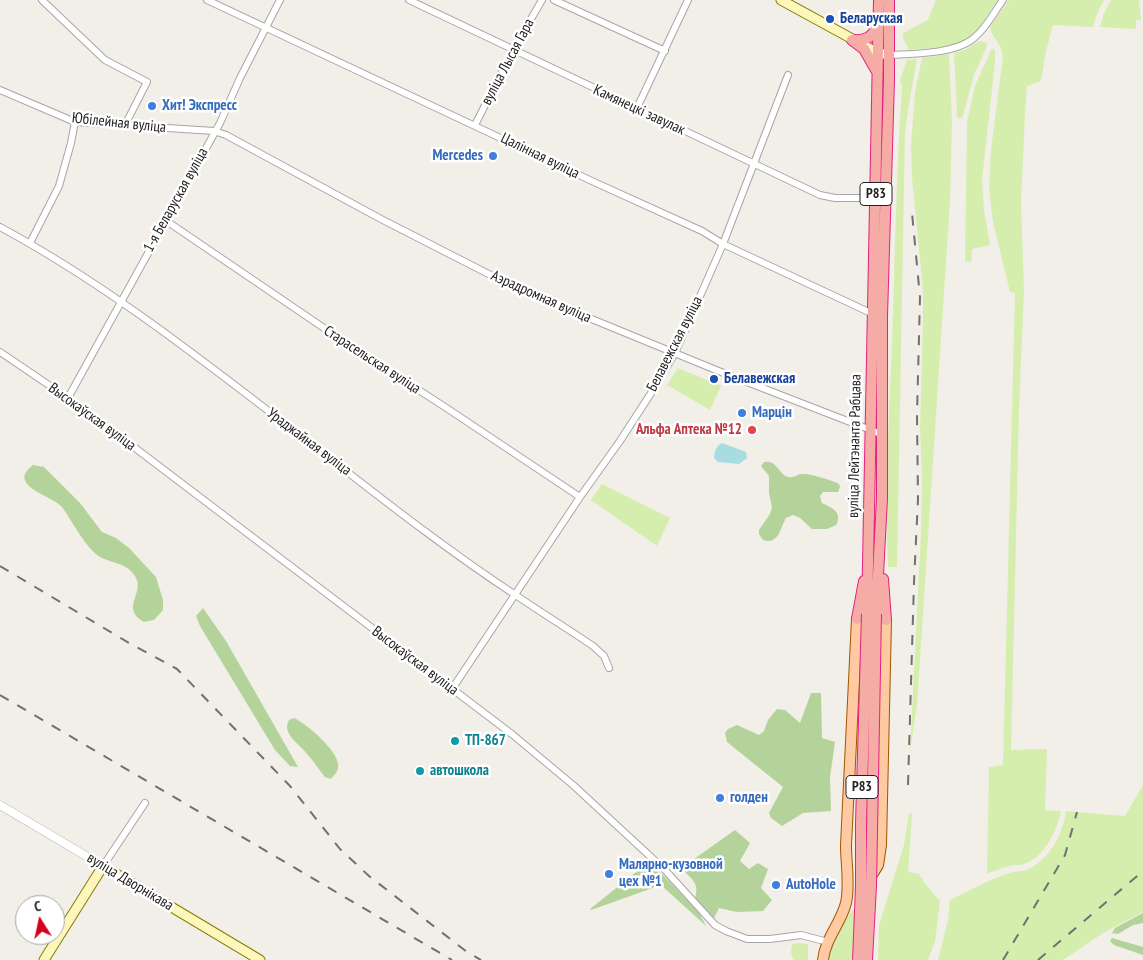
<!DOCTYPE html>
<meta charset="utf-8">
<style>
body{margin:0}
#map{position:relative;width:1143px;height:960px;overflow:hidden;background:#f2eee8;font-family:"PT Sans Narrow",sans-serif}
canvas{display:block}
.north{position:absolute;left:15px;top:895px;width:50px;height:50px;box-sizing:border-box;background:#fff;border:1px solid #a7a7a7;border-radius:50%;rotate:350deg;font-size:14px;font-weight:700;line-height:20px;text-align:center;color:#222}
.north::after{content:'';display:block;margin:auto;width:18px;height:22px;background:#d4001d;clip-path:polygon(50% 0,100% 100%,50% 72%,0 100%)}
</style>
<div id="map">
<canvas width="1143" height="960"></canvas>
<div class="north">С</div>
</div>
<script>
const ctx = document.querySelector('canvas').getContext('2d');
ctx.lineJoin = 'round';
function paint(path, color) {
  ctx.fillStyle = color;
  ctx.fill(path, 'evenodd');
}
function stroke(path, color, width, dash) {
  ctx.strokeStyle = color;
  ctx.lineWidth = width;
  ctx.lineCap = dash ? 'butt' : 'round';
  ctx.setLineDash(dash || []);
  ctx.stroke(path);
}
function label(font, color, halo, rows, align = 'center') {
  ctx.font = font + ' "PT Sans Narrow",sans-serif';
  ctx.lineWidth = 5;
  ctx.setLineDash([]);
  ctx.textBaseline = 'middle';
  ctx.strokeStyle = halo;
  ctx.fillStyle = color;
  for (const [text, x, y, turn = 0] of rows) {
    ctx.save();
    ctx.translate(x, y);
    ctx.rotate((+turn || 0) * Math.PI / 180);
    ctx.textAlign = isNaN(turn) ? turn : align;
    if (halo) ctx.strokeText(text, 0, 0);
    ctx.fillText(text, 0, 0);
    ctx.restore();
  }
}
paint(new Path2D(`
 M936,0h62c-8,10 -14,22 -22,32 -16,17 -46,15 -67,18l-6,-12v-5l25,-13z
 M1009,0h95l-7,14 -4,13 -40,-2 -7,26 -5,30 -14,5 -2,28 -4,88 3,90 -5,115 -8,343 36,-1 -2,61 16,1c-4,19 -16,46 -37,53 -4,2 -10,0 -15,2 -8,2 -15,5 -22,8l2,-107 14,-2 12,-472 -5,-1 -17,-70 -4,-34 2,-38 12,-93c-2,-16 -11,-18 -13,-30z
 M1111,0h28l2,20h-5v9l-36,-2 4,-14z
 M979,41l7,1 1,4 -13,29 -11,41 -4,3 -2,-3 -3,-63 11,-3z
 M993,49l2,2v11l-13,118 2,30 6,35 -18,4 -1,13h-6l2,-140 8,-36 16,-36z
 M949,54l3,67 -2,80 -33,504 -7,47 11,-219 1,-52 -2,-54 3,-107v-30l-11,-112 -1,-32 4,-54 7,-34z
 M917,59l-8,45 -4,28 -8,435h-9c-4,-74 1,-149 4,-223 3,-86 4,-171 10,-257l-2,-7 7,-20z
 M678,368l43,18 -11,24 -43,-25z
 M602,484l68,34 -13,28 -66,-46z
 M1143,785v127l-40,21 -40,27h-125l10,-40 2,-20c19,-9 40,-21 60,-27 5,-2 11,-1 16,-3 23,-9 37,-36 40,-59l59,5z
 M909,813h3l-4,59 11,2 7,11 14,16 -5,41 -7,18h-50l1,-35 25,-80z
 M855,909l-1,51h-28l6,-18 20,-32z
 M798,943l10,1v16h-14c-4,-6 -3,-10 -2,-16z`), '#d6eead');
paint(new Path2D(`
 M764,462c14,-3 14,13 25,15 5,1 8,-2 12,-3 8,-1 31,6 38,10l1,3 -2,5h-15l-3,4 2,7c10,5 21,9 14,22l-9,4h-15l-12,-11 -7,-3 -7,3c-6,10 -7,27 -23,22l-4,-6v-4l11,-16 2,-7 -3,-14v-17l-8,-10z
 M33,465l11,2 36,36 22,29 14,6 13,10 27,29 7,23v10l-9,10 -10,2c-25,-14 2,-29 -9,-46 -9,-15 -27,-12 -39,-22 -13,-11 -24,-33 -34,-47 -8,-11 -57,-21 -29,-42z
 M203,608l23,33 72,126 -8,-1 -15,-16 -75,-124 -4,-10z
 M811,693h10l1,45 13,4 -5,35 1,34 -28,2 -21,13 -11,-8 -2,-5 14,-26 -56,-45 -2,-9 3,-4 9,-4 22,10 5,-4 4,-11 9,-11 8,1 15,13z
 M294,718c13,6 43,32 44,46 1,7 -3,10 -7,15l-6,-2c-6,-7 -11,-16 -18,-23 -7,-10 -26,-20 -18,-34z
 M735,830l15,13 -10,18 9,8 9,-6 10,6 -7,19 11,12 -9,11 -26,1 -18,-4 -5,10 -19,-19c4,-15 -1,-18 -11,-28l3,-7z
 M647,867l12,4 11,11 30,32 6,12 -45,-41 -70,25 -1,-1 45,-36z
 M1143,913v10l-10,2 -15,9 -6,-1 3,-5z
 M1112,938l31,9v8l-29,-10 -4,-4z`), '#b3d39b');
paint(new Path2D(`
 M722,443l24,9 1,6 -8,6 -21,-2 -4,-4c0,-6 3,-13 8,-15z`), '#a7dce1');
const minor = new Path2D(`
 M42,0l63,60 42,22 -22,43
 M207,0l387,182 108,49 21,13 150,70
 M409,0l411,195 15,3h41
 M554,0l111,51
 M889,55c24,-1 68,-1 86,-18 12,-10 19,-25 28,-37
 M0,90l75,32 139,9 12,4 155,84 135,69 200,82 165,64
 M637,108l51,-108
 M475,125l38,-75 29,-50
 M165,220l181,123 99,64 135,90
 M0,227c104,56 198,130 292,202 74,57 147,116 225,167 25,17 51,33 76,50l11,10 5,12
 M30,243l29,-57 12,-43 4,-21
 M0,352l68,46 54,40 391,297 60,50 92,85 50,55 11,6 21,8h23l31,-4 27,7
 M68,398l152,-275 20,-45 40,-78
 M452,689l128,-192 40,-56 35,-54 20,-34 48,-109 65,-169
 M103,866l42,-63`);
const tertiary = new Path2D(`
 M0,805l103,61`);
const secondary = new Path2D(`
 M781,0l97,53 6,1
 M44,960l59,-94 157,94`);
const primary = new Path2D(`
 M870,878l8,-13 3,-20 5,-225
 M823,960c2,-21 18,-37 23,-57 4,-19 0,-39 0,-58l11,-226`);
const trunk = new Path2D(`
 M852,40l12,9 12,21
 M852,40c13,1 21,-2 25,-15
 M883,579l3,41
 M867,614l12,-614
 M876,614l6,-116v-182l7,-236v-80
 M857,619l7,-38`);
stroke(minor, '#a6a6a6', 8);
stroke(tertiary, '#a6a6a6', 9);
stroke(secondary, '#827e00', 11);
stroke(primary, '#a05500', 12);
stroke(trunk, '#e4217f', 12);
stroke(minor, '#fff', 6);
stroke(tertiary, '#fff', 8);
stroke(secondary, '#fdf7bc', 9);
stroke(primary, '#ffc9a1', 10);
stroke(trunk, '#f6aca6', 10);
stroke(new Path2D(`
 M0,566l129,77 48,26 113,117 50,63 29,27 98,76 14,8
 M0,695l452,265
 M908,785l6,-203 4,-83 -1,-84 3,-118 -8,-84
 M1003,960l62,-105 12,-43
 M1038,960l105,-89`), '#707070', 2, [10, 10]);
const trunkBridge = new Path2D(`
 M858,960l3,-74v-63l6,-209
 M867,960l4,-74 5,-272`);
stroke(trunkBridge, '#e4217f', 12, []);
stroke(trunkBridge, '#f6aca6', 10);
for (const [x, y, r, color] of [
 [830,19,5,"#1a4fb4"],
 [152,106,5,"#3f7fe0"],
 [493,156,5,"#3f7fe0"],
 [714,379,5,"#1a4fb4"],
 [742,413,5,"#3f7fe0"],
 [752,430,5,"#e0444e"],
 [455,741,5,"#0f9aa8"],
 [420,771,5,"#0f9aa8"],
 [720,798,5,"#3f7fe0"],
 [609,874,5,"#3f7fe0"],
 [776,885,5,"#3f7fe0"]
]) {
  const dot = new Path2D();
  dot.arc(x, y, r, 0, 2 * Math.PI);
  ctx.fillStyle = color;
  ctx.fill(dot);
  stroke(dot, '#fff', 2);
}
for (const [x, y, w] of [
 [876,194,32],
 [862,787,32]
]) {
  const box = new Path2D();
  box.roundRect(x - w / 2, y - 11.5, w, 23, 4);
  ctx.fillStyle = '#fff';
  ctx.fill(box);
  stroke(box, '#222', 1);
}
label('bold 14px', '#222', null, [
 ["Р83",876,194],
 ["Р83",862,787]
]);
label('bold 15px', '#164399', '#fff', [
 ["Беларуская",840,19],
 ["Белавежская",724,379]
], 'left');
label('15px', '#222', '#fff', [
 ["вуліца Лысая Гара",508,62,-62],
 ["Камянецкі завулак",639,110,25],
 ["Юбілейная вуліца",119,123,6],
 ["Цалінная вуліца",540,156,26],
 ["1-я Беларуская вуліца",176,200,-61],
 ["Аэрадромная вуліца",541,297,24],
 ["Белавежская вуліца",675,344,-63],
 ["Старасельская вуліца",372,360,33],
 ["Высокаўская вуліца",92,417,36],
 ["Ураджайная вуліца",309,442,37],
 ["вуліца Лейтэнанта Рабцава",855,446,-89],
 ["Высокаўская вуліца",415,661,37],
 ["вуліца Дворнікава",130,882,31]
]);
label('bold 15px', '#366cbe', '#fff', [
 ["Хит! Экспресс",162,106],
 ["Mercedes",483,156,"right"],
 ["Марцін",752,413],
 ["голден",730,798],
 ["Малярно-кузовной",619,865],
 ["цех №1",619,882],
 ["AutoHole",786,885]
], 'left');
label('bold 15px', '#be3a42', '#fff', [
 ["Альфа Аптека №12",742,430]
], 'right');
label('bold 15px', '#0d838f', '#fff', [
 ["ТП-867",465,741],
 ["автошкола",430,771]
], 'left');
</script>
